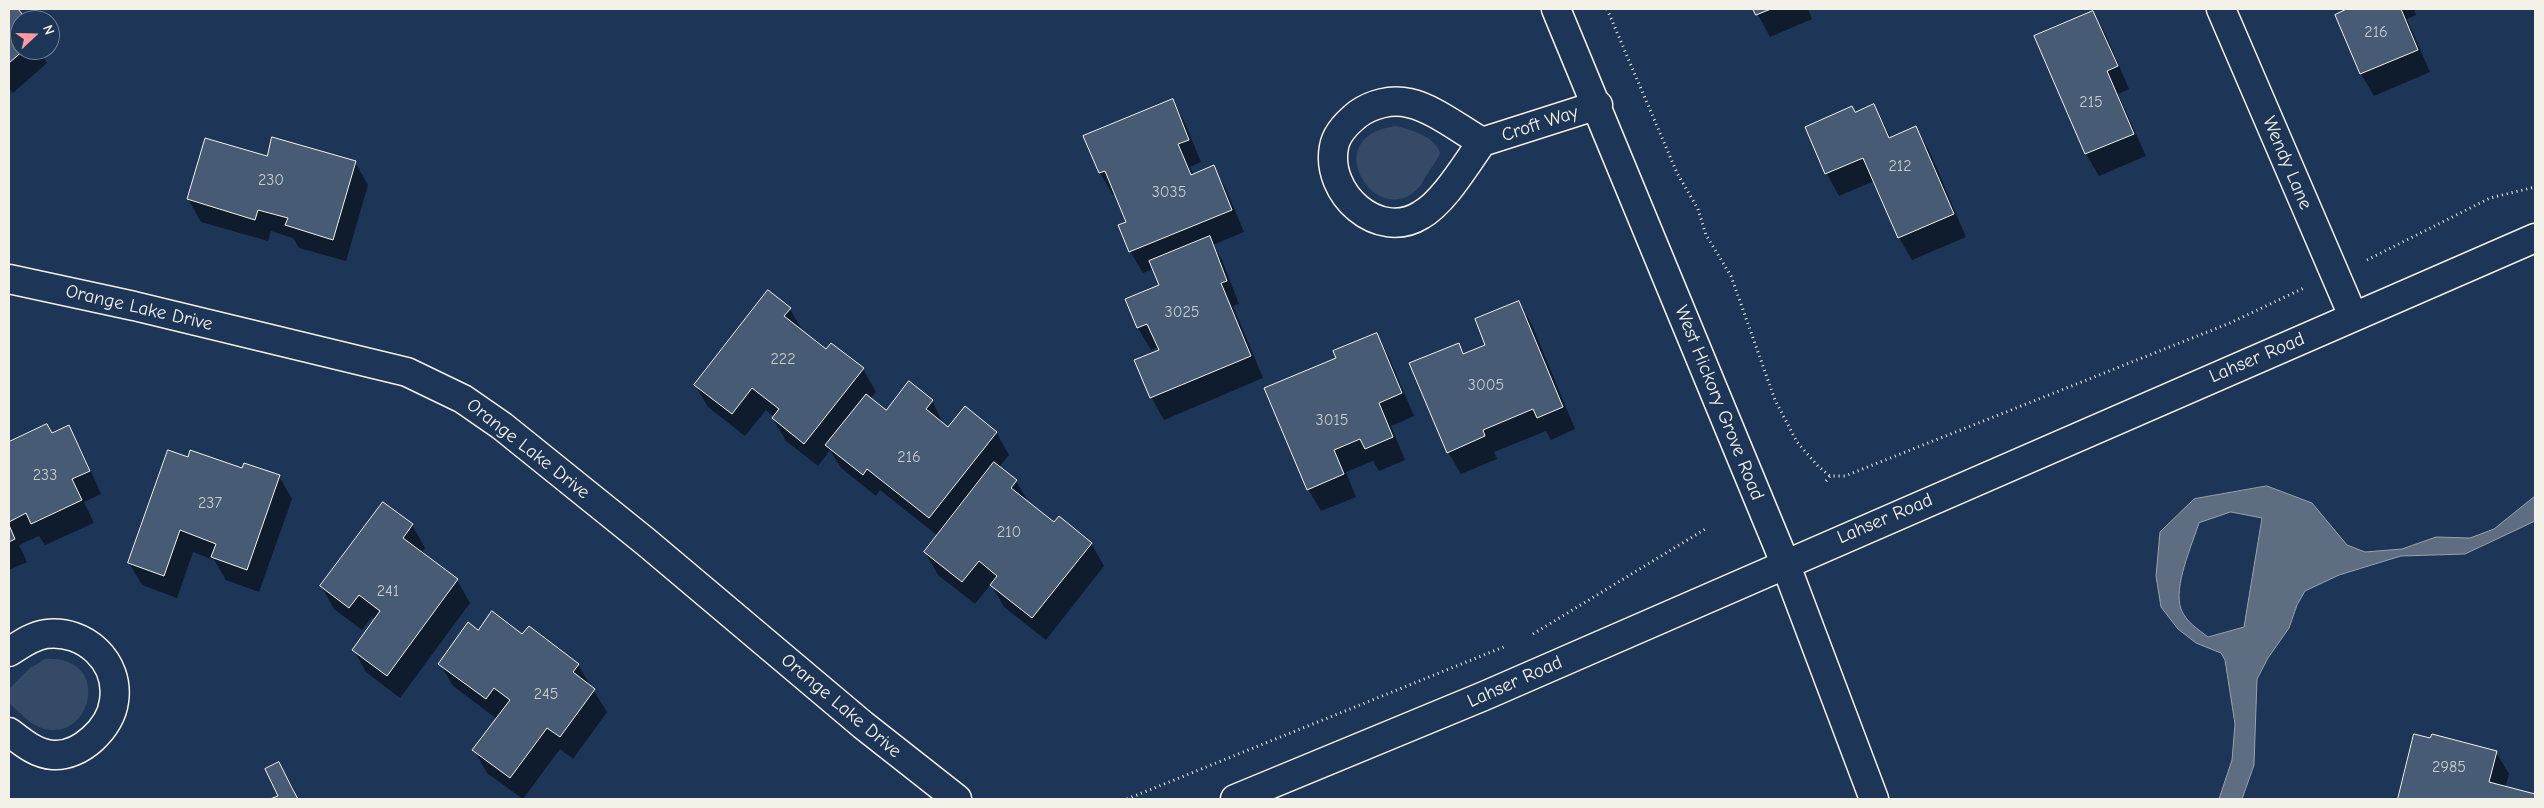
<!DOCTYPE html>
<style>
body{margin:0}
#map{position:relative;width:2544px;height:808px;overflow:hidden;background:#1d3557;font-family:"Comic Neue",sans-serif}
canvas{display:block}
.frame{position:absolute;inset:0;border:10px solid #f4f1e8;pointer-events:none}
.north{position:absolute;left:10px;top:10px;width:50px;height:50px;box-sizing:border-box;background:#1d3557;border:1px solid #738091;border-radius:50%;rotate:69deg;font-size:14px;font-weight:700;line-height:20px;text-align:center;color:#f4f1e8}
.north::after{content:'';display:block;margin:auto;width:18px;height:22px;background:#ff9aa2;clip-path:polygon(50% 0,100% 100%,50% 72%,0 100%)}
</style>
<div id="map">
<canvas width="2544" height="808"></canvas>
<div class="frame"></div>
<div class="north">N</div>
</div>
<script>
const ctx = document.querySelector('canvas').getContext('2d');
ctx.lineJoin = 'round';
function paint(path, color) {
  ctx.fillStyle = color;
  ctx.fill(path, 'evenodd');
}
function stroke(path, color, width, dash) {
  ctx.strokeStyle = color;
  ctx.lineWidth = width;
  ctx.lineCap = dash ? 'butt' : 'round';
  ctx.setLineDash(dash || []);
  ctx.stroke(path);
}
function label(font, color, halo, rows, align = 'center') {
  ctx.font = font + ' "Comic Neue",sans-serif';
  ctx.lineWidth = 4;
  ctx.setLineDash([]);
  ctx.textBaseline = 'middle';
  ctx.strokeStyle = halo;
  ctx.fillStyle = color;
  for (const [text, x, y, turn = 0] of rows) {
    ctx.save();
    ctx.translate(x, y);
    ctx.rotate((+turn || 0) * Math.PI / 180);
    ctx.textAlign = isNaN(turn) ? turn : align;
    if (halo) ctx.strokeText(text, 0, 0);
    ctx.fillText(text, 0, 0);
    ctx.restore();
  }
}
paint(new Path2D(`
 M1396,126c15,4 39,10 44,27 -2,7 -8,13 -12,20 -3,4 -5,10 -8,13 -41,49 -106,-50 -24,-60z
 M45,659c70,-4 46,89 -6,68 -11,-4 -21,-17 -30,-24v-14l21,-21z`), '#354a67');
const water = new Path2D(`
 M2267,486l45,17 35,42 18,7 37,-3 34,-12 34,1 24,-9 41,-33v25l-70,33 -64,2 -62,19 -34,16 -8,14 -8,23 -21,30 -11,21 -3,86 -12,34h-23l13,-39 3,-36 -10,-64 -4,-7 -25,-10 -18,-14 -17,-22 -5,-31 4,-44 34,-33zM2231,512l31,6 -18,109 -36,10c-10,-8 -22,-15 -27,-28 -8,-22 11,-64 18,-86z`);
paint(water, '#5e6d82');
stroke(water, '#9aa2ab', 1);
paint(new Path2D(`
 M9,9h7l10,11h-6v30h25l-4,3 6,10 -34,30 -4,-5z
 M1755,9h53l4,10 -42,18z
 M2349,9h65l2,6 -9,4 23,53 -56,24 -13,-22 -25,-58z
 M2093,12l13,23 23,54 -11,5 28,62 -47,20 -13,-22 -50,-117z
 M1173,101l12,22 16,39 -11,5 4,8 19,-8 13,22 18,43 -31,13 9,15 17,44 -6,2 30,72 -99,42 -13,-23 9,-46 -1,-4 -8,3 -13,-22 -11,-28 34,-14 -8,-17 -10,4 -13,-22 -3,-29 -12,-28 -2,1 -13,-22z
 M1874,105l17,33 25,-10 13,22 37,87 -54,23 -13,-22 -25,-57 -35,15 -12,-22 -20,-47 48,-14z
 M268,157l87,5 13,23 -22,76 -47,-13 -6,-10 -22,-7 -3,10 -67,-19 -13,-23z
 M1519,302l13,23 43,104 -24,11 -5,-9 -52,21 3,7 -36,15 -13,-22 11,-108 5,10 23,-9z
 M790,309l13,23 23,18 37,19 13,23 -6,7 16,13 23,-29 23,18 12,24 5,3 47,4 13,23 -10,12 17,14 13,22 25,21 37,19 13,23 -58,74 -42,-33 -13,-23 -16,20 -37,-29 -13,-23 13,-16 -58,-46 -4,6 -36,-29 -10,-17 -12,16 -32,-25 -13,-22 1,-2 -8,-7 -21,26 -37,-29 -13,-22z
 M1377,335l12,22 25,59 -23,10 14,34 -26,11 -6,-10 -27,11 10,25 -35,14 -13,-22 30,-130z
 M47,426l5,8 16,-7 13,22 20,45 -17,8 10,21 -49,22 -6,-9 -20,9 8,17 -18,8v-127z
 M188,458l91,18 13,23 -33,93 -33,-12 -12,-20 -21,-8 -16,46 -35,-13 -13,-22z
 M383,503l29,22 13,23 -4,5 36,27 13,23 -70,95 -34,-26 -12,-22 22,-30 -4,-3 -10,13 -28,-21 -13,-23z
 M479,632l43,4 56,29 29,47 -34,47 -13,-10 -37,50 -36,-26 -13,-23 23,-31 -44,-33 -13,-22z
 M2415,736l81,16 13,22 -4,14 30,8v3h-136z
 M279,764l13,22 6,13h-25l6,-3z`), '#0007');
const building = new Path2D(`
 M9,9h9l9,11h-7v30h4l-15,13z
 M1753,9h18l-15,6z
 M2347,9h54l17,41 -58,24 -25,-59z
 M2093,11l25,55 -11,5 27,63 -49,20 -51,-118z
 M1173,99l16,41 -11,4 13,31 23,-10 18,45 -103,42 -11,-27 8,-3 -21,-51 -6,2 -16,-37z
 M1874,104l15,34 27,-12 38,88 -56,24 -35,-80 -38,16 -20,-47 47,-21 3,6z
 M272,137l84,24 -23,79 -48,-15 3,-7 -30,-8 -3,10 -68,-21 18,-61 62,18z
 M1210,236l17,45 -6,2 30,73 -101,42 -16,-38 25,-10 -12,-26 -10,4 -12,-29 34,-14 -10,-24z
 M768,290l23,18 -7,8 42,33 5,-6 33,25 -60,76 -32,-26 7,-9 -27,-21 -20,26 -38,-29z
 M1519,301l44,106 -26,11 -4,-9 -50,21 2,6 -38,17 -38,-90 50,-20 4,11 22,-9 -10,-26z
 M1377,333l25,60 -23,10 14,34 -28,12 -5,-10 -26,11 10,24 -37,16 -43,-102 72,-30 -3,-7z
 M909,381l24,19 -7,9 22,18 17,-21 32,26 -68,86 -62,-49 -4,6 -38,-30 41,-51 20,16z
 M47,424l5,9 17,-8 21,46 -18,8 10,21 -51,24 -5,-11 -17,9v-80z
 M168,450l20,7 2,-7 52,18 2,-5 36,12 -33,95 -36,-13 5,-13 -36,-14 -16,46 -36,-13z
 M994,462l23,18 -6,8 43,34 5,-6 33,27 -60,75 -42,-33 7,-9 -18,-15 -17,21 -38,-30z
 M383,502l30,22 -10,14 55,41 -71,97 -35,-26 28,-39 -21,-16 -10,13 -29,-22z
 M9,525l6,14 -6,3z
 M492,611l30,23 7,-8 50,38 -6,8 22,17 -35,48 -13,-9 -37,50 -38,-28 38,-50 -16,-12 -8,11 -48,-35 30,-42 10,8z
 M2414,734l16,4 2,-4 65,17 -8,31 46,12v5h-137z
 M279,762l13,26 6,11h-28l8,-3 -13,-27z`);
paint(building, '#485b74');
stroke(building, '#f4f1e8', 1);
const minor = new Path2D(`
 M2221,9l132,307
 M1482,142c-16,22 -38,60 -61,73 -43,27 -96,-22 -87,-68 2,-13 14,-25 24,-33 14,-10 33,-15 51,-11 24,5 52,27 73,39l116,-37
 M9,279l125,27 273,66 56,27 39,27 144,116 217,183 94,74
 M9,652c11,-7 23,-16 37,-18 39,-5 74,28 68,67 -3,27 -34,56 -61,54 -17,-1 -31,-13 -44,-23`);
const tertiary = new Path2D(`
 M1556,9l229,554 89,236
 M1235,799l249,-103 1051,-458`);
stroke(minor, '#f4f1e8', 31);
stroke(tertiary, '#f4f1e8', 31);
stroke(new Path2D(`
 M1607,9l70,164 21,36 8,26 25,41 44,124 22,42 21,24 12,10
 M2367,260l123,-62 45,-11
 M1826,481l4,-5h15l385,-153 74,-35
 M1533,634l174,-106
 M1127,799l379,-153`), '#f4f1e8', 3, [1, 4]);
stroke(minor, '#1d3557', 28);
stroke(tertiary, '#1d3557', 28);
label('16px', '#c9cccb', null, [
 ["216",2376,32],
 ["215",2091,102],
 ["212",1900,166],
 ["230",271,180],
 ["3035",1169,192],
 ["3025",1182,312],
 ["222",783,359],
 ["3005",1486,385],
 ["3015",1332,420],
 ["216",909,457],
 ["233",45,475],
 ["237",210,503],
 ["210",1009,532],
 ["241",388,591],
 ["245",546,694],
 ["2985",2449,767]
]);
label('19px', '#f4f1e8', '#1d3557', [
 ["Croft Way",1540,124,-18],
 ["Wendy Lane",2287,163,67],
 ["Orange Lake Drive",139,308,13],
 ["Lahser Road",2257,358,-23],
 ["West Hickory Grove Road",1719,403,68],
 ["Orange Lake Drive",528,449,38],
 ["Lahser Road",1885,519,-23],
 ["Lahser Road",1515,682,-24],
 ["Orange Lake Drive",841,706,40]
]);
</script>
